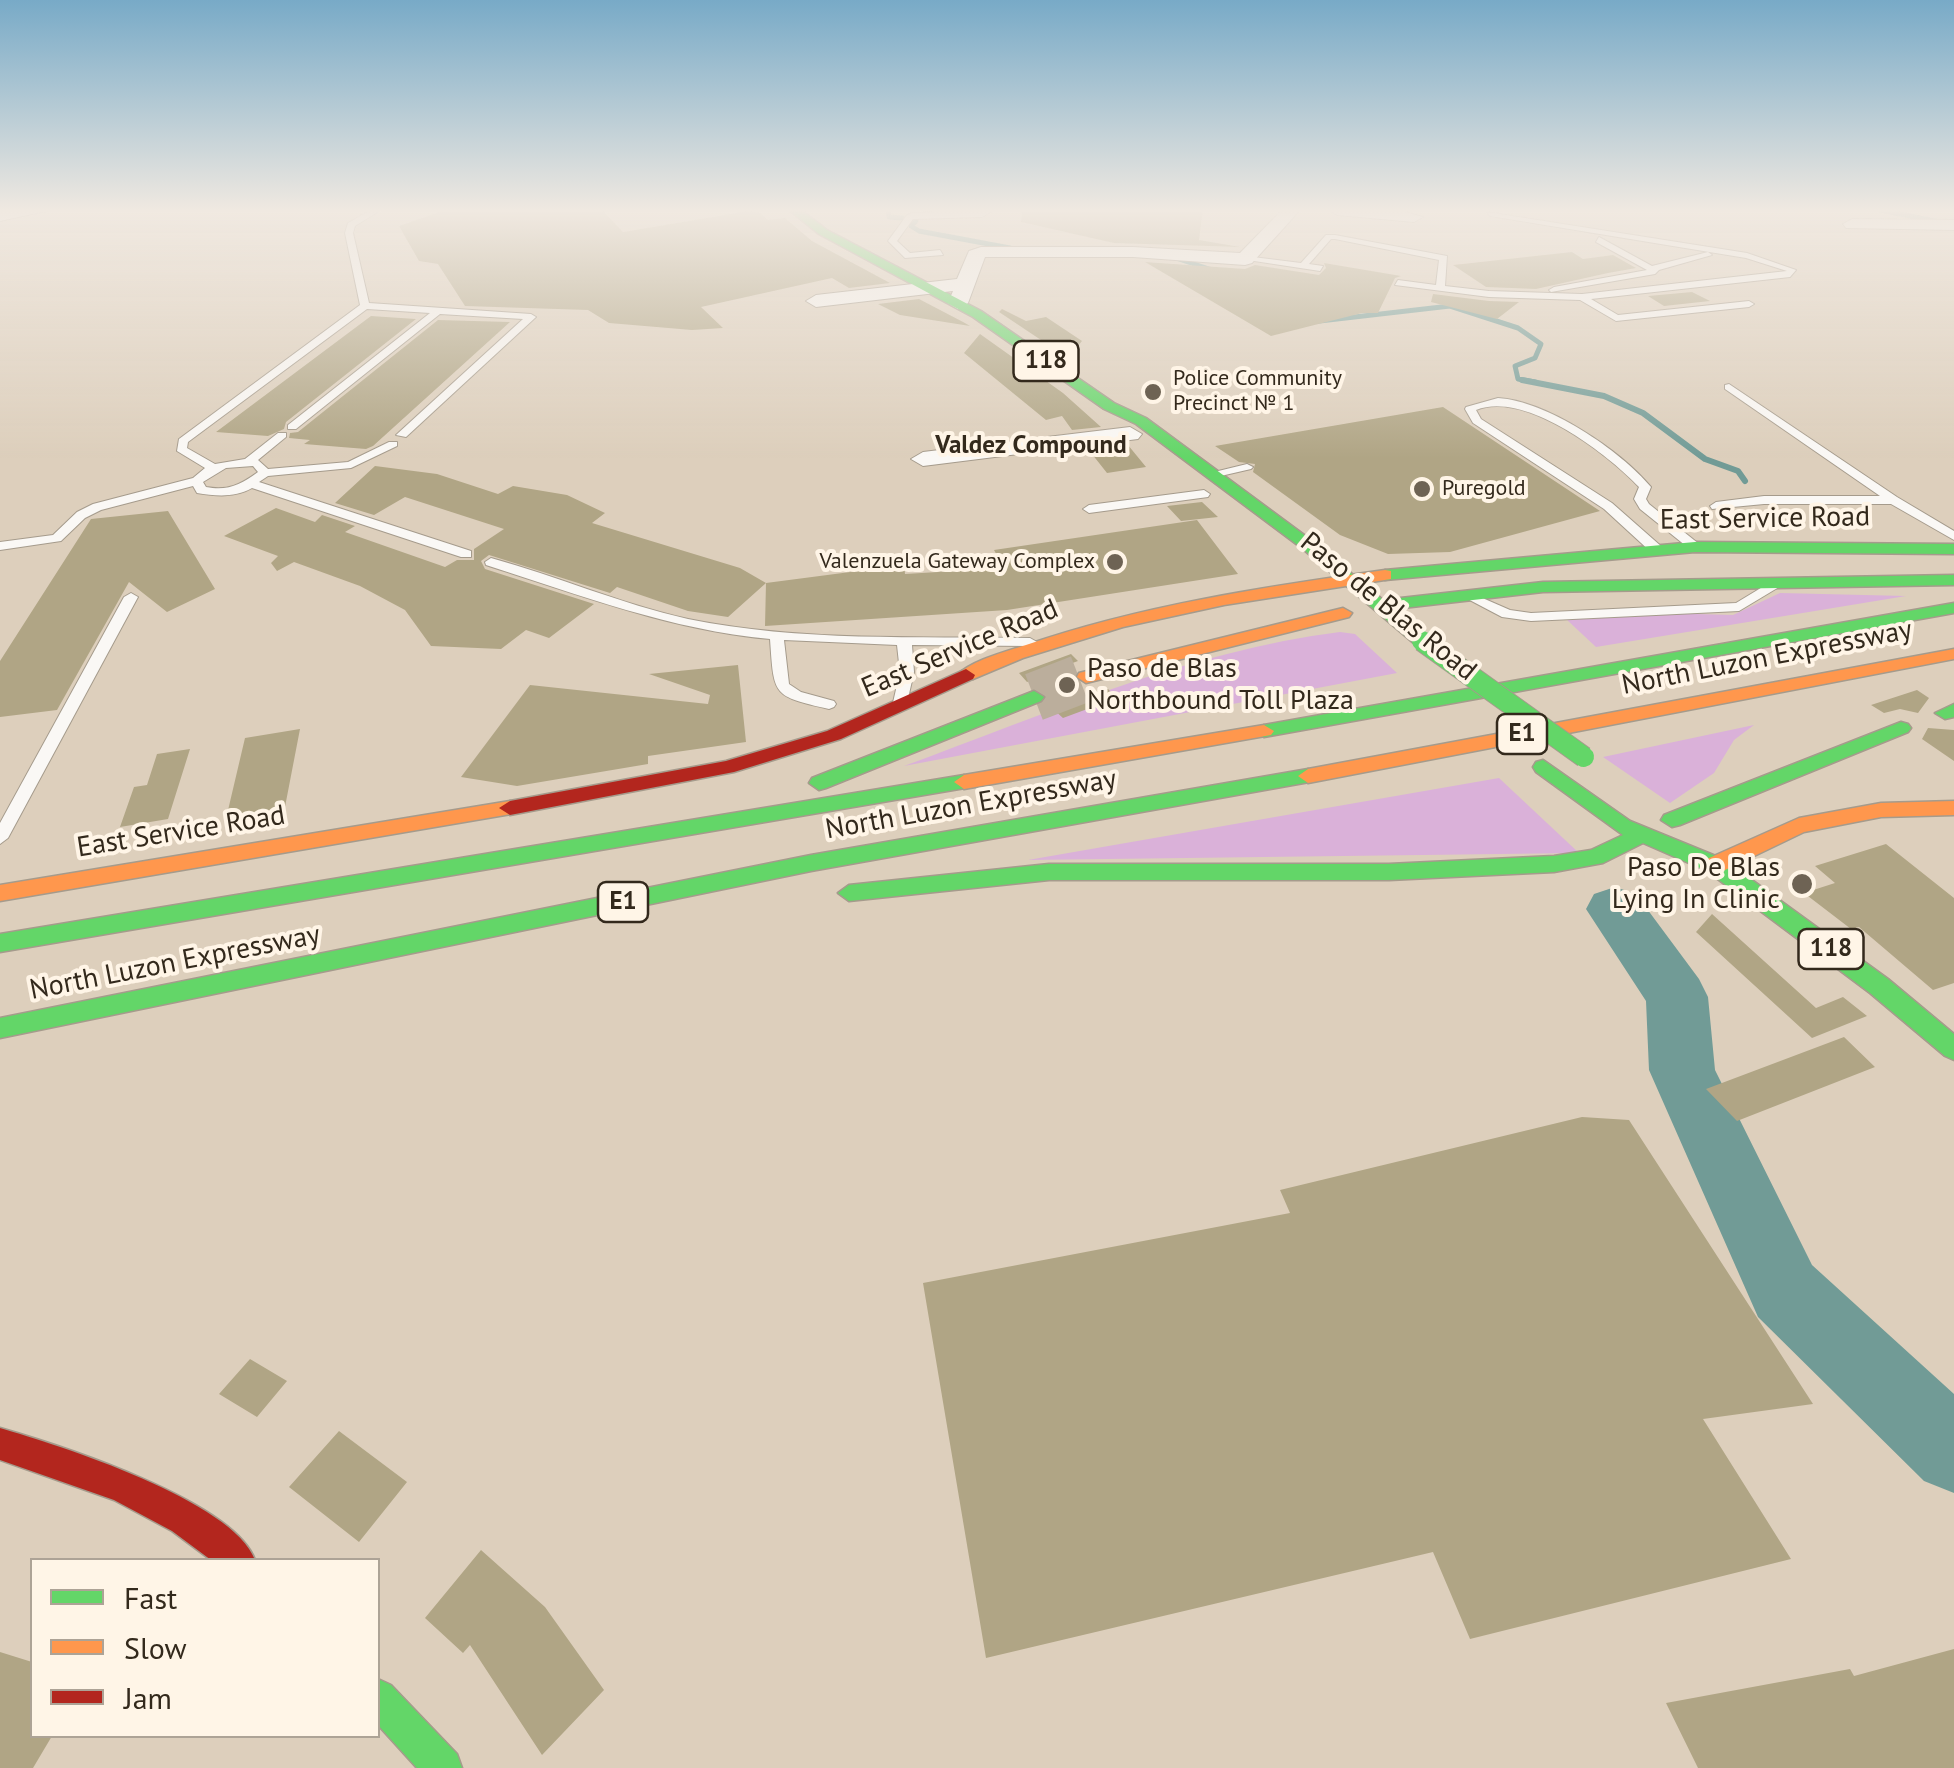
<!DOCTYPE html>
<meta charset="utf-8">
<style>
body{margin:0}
#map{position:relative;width:1954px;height:1768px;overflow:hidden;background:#ddcfbc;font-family:"PT Sans",sans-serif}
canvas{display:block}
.legend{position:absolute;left:30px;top:1558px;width:350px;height:180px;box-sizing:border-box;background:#fff5e7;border:2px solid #ada396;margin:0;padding:12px 18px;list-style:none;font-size:30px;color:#33291c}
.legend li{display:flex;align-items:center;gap:20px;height:50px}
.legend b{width:50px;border:2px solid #ada396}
</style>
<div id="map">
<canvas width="1954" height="1768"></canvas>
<ul class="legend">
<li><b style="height:12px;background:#63d668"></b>Fast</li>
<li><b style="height:12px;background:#ff974d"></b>Slow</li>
<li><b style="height:12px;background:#b3261e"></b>Jam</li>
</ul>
</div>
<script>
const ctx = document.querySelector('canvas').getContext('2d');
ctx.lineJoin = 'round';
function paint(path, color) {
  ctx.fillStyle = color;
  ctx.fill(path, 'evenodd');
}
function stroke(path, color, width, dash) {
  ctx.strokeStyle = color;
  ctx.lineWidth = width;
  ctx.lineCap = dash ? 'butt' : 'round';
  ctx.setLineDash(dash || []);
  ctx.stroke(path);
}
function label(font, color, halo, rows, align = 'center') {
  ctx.font = font + ' "PT Sans",sans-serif';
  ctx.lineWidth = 8;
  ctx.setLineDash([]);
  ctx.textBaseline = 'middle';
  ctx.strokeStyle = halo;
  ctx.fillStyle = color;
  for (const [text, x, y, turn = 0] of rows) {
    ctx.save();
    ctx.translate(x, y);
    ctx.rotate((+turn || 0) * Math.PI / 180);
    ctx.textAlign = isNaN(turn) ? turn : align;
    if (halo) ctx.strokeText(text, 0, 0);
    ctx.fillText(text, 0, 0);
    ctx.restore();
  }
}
paint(new Path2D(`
 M1780,593l126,3 -310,51 -30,-28 54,-7 113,3z
 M1340,632l15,2 42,39 -493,93c142,-52 285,-115 436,-134z
 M1754,725l-20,15 -20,33 -44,30 -67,-46z
 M1499,778l80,75 -551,7z`), '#dab1d9');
stroke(new Path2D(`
 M888,210l1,7 13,1
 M1880,210l55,11
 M916,221l-5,5 8,5 91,17
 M1176,258l36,12
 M1311,322l139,-16 68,22 23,16 -6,14 -20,8 3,13 17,3`), '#719b96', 5);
stroke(new Path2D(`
 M1522,380l82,16 39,17 62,46 33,12 7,10`), '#719b96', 6);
paint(new Path2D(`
 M1615,887l21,7 63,85 9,18 7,73 97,195 142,129v99l-30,-12 -166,-164 -109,-247 -3,-69 -60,-92 8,-15z`), '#719b96');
paint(new Path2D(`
 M445,210h157l21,22 125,-21 12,2 8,7 17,-2 27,23 78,42 -41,5 -17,-10 -131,29 22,21 -31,2 -83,-7 -21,-13 -123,-4 -27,-42 -19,-3 -20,-35z
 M1022,210h181l-4,30 41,7 -126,-4 -93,-21z
 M1572,252l11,7 30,-4 23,13 -28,5 -18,-10 18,10 -72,16 -50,-2 -33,-22z
 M1145,262l100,7 10,-4 64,10 7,-7 -2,-5 77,13 -6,2 -17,35h-16l-91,23z
 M1692,292l18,9 -46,5 -16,-10z
 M1433,294l56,7 30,1 -22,17 -66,-17z
 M919,299l46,24 5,3 -70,-11 -22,-11z
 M1002,309l24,12 20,-4 36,24 -14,17 -69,-46z
 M371,316l45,3 -130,103 -2,7 -16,7 -52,-4z
 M438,320l72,2 -137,124 -7,3 -62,-5 6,-4 -21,-2 1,-5 8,-1z
 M980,334l83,59 38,34 -29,3 -10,-14 -16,4 -82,-67z
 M1443,407l157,104 -150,41 -62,2 -48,-19 -87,-63 2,-8 -16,-2 -24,-16z
 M1128,445l18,22 -39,6 -19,-24z
 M375,466l62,8 61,20 15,-8 54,9 38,18 -13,10 148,45 26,15 -38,34 -40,-6 -71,-24 -7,6 -121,-38 -8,6 4,8 109,35 -45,34 -23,-8 -25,19 -70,-3 -26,-36 -45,-24 -66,-24 -17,9 -6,-8 7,-7 -54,-20 52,-28 39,14 7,-7 33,11 -10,6 100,35 12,-7h17v-11l30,-20 -99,-32 -31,18 -39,-12z
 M1202,502l16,15 -37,4 -14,-15z
 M168,511l47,78 -48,23 -38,-30 -72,128 -57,7v-56l91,-142z
 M1197,520l41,54 -231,36 -242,16 1,-43 138,-18 1,9 99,-6 -10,-18z
 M1071,654l7,7 -11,4 -8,12 8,12 18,6 23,-6 9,9 -54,20 -10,-9 8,-12 -8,-12 -18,-6 -8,3 -8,-9z
 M738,665l8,77 -98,14v8l-131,22 -56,-9 69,-92 178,19 2,-9 -61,-21z
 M1917,690l12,8 -11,15 -18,-4 -16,4 -13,-8z
 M1928,728l26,2v31l-32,-22z
 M300,729l-16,83 -59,11 20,-85z
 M190,749l-22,70 -48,8 14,-40 13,-2 10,-31z
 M1886,844l68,54v85l-21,7 -74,-63 -8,2 -47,-36 31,-10 -20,-17z
 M1712,914l104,94 27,-11 24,19 -55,22 -116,-106z
 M1844,1037l31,30 -138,54 -31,-32z
 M1582,1117l47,3 184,284 -110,15 88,140 -321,80 -37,-87 -447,106 -63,-375 367,-70 -10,-23z
 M250,1359l37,22 -30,36 -38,-23z
 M339,1431l68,51 -48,60 -70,-55z
 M481,1550l64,57 59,83 -62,65 -72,-110 -7,8 -38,-35z
 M1954,1649v119h-256l-32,-65 184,-34 4,7z
 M0,1652l32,10v74h20l-19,32h-33z`), '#b0a585');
stroke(new Path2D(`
 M1034,697l52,-20`), '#bbae9c', 49, [49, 24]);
const lane = new Path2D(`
 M371,210h10l-26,16 -2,7 16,70 162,11 5,3 -130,120 -10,-2 127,-116 -83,-5 -144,115h-8v-4l142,-112 -63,-4 -179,133 -1,6 28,16 30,-5 33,-26h8v4l-28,23 10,9 80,-7 41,-20h8v4l-46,22 -83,8 -9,6 212,69v6h-10l-209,-69c-17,10 -37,8 -55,5l-4,-7 -92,24 -16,8 -24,23 -61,9v-8l53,-7 24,-23 16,-8 100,-26 12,-10 -28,-17 2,-12 181,-134 -15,-72 3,-10zM253,466l5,6c-18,13 -30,19 -52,15l-3,-5 23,-14z
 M984,210h10l-12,7 -69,2 -16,22 13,12 30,-3 3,5 -38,3 -17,-17 19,-26 6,-2z
 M1487,212l260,41 49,17 -6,7 -199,22 27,16 131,-14 5,3 -5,3 -133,14 -36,-21 -91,-3 -94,-12 3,-5 38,5 3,-25 -104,-21h-4l-22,25 14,2 -3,5 -79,-12 4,-3 56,7 25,-28h9l112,21 -2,30 44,5 93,3 205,-23 -41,-13 -256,-42z
 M1599,237l53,29 56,-14 4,3 -53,15 -4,4 -104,18 -2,-2 5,-3 93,-17 -51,-28z
 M1729,384l168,113 57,34v9l-63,-36h-127l-52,5 -2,-3 6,-4 48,-6h116l-155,-107v-4z
 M1498,398c49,3 122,52 153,89l-5,12 3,5 50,40v6h-8l-51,-41 -6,-10 5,-12c-32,-34 -115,-97 -163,-77l5,9 131,84 50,44v6h-10l-48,-44 -131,-86 -8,-14 1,-2z
 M1247,464l6,3 -2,2 -39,9 -6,-4z
 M1204,490l6,4 -2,3 -119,16 -6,-4 6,-4z
 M491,558c66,18 130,46 197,61 113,23 228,17 342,19l7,4 -7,4 -118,-1 2,27 -8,35 -7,5 -7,-5 8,-35 -3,-27 -113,-5 5,44 12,8 33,9 2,3 -2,3 -5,2c-57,-13 -55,-13 -59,-70 -99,-9 -190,-44 -284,-74l-1,-3z
 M1774,580l7,4 -2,3 -40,24 -208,10 -29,-4 -38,-20 7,-4 39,17 21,3 205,-10z
 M131,593l7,4 -130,241 -8,6v-21l124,-226z`);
const street = new Path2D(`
 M51,210l-51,11v-10z
 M1282,210h18l-48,53 -7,2 -112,-8h-148l-17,46 -10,6 -10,-6 5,-12 -137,16 -10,-6 10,-6 141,-16 12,-28 12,-4h152l107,6z
 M1329,210h69l25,7 -9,5 -77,-7z
 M1852,219l102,1v10l-108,-2 -3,-4z
 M1130,427l12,7 -4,5 -215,27 -12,-7 12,-7z`);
const fast = new Path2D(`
 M789,210h12l26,20 154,81 133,92 32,15 169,125 68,57 160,-18 411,-7v10l-411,7 -149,17 37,32 -9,5 -6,-1 -113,-96 -167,-125 -32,-15 -131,-92 -154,-83z
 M1695,542l259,2v10l-259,-2 -310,28 -8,-5 8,-5z
 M1954,603v10l-690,124 -10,-6 10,-6z
 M1034,691l10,6 -3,4 -215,87 -7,2 -10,-7 3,-5z
 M1954,704v13l-9,2 -10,-6z
 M1901,722l7,2 3,4 -3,4 -228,93 -8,2 -11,-7 3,-5z
 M1543,760l87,61 93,38 165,120 66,55v26l-9,-4 -75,-63 -163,-122 -64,-28 -40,20 -49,9 -165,8h-340l-200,21 -11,-8 11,-8 200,-21h340l165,-8 37,-6 32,-15 -87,-63 -3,-5 3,-5z
 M1308,769l7,2 3,5 -3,5 -504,90 -811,167v-20l811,-163z
 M964,775l10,7 -3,5 -971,165v-18z
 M378,1679l13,6 66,69 5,14h-45l-39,-43z`);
const slow = new Path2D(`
 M1385,570l6,1v8l-167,26 -101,22 -100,31 -50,21h-14l-2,-4c16,-15 48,-23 69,-30 117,-40 238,-58 359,-75z
 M1343,608l9,5 -3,4 -263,66 -9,-6 2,-4z
 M1954,649v10l-646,124 -10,-7 10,-7z
 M1264,725l10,6 -3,4 -307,54 -10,-7 10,-7z
 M510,801l7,2 4,5 -4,5 -517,88v-16z
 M1954,801v14l-73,2 -77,15 -81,39 -8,2 -11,-8 3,-6 92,-41 82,-15z`);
const jam = new Path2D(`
 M966,669l9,6 -2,4 -132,60 -107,33 -224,43 -11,-7 11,-7 216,-40 101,-30z
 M0,1428c59,17 234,73 255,132h-44l-39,-29 -58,-31 -114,-40z`);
stroke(lane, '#a59b8c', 2);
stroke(street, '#a59b8c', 2);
stroke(fast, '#a59b8c', 3);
stroke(slow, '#a59b8c', 3);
stroke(jam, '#a59b8c', 3);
paint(lane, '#faf8f5');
paint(street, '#faf8f5');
paint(fast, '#63d668');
paint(slow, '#ff974d');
paint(jam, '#b3261e');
const fastBridge = new Path2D(`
 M1422,641l162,116`);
stroke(fastBridge, '#a59b8c', 22, []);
stroke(fastBridge, '#63d668', 20);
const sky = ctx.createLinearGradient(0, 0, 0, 458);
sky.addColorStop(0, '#78aac7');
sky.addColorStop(0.46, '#f0e9e1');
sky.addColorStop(1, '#f0e9e100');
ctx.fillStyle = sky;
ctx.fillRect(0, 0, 1954, 458);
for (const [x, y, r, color] of [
 [1153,392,10,"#6e6354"],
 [1422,489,10,"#6e6354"],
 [1115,562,10,"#6e6354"],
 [1067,685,10,"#6e6354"],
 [1802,884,12,"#6e6354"]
]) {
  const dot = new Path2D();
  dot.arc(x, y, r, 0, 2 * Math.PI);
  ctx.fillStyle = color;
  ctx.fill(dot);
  stroke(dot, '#fff5e7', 4);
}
label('22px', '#33291c', '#fff5e7', [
 ["Police Community",1173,379],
 ["Precinct № 1",1173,404],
 ["Puregold",1442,489],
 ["Valenzuela Gateway Complex",1095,562,"right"]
], 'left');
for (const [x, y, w] of [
 [1046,361,65],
 [1522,734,50],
 [623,902,50],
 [1831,949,65]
]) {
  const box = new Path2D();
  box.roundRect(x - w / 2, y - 20, w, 40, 8);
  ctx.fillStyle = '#fff5e7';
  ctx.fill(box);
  stroke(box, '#33291c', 2.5);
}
label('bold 25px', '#33291c', null, [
 ["118",1046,361],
 ["E1",1522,734],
 ["E1",623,902],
 ["118",1831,949]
]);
label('bold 25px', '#33291c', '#fff5e7', [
 ["Valdez Compound",1031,446]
]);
label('28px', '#33291c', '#fff5e7', [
 ["East Service Road",1765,519,-1],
 ["Paso de Blas Road",1388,607,39],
 ["East Service Road",960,649,-23],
 ["North Luzon Expressway",1767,658,-11],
 ["North Luzon Expressway",971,805,-10],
 ["East Service Road",181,832,-9],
 ["North Luzon Expressway",175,963,-11]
]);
label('28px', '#33291c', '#fff5e7', [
 ["Paso de Blas",1087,669],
 ["Northbound Toll Plaza",1087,701],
 ["Paso De Blas",1780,868,"right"],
 ["Lying In Clinic",1780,900,"right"]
], 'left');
</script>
